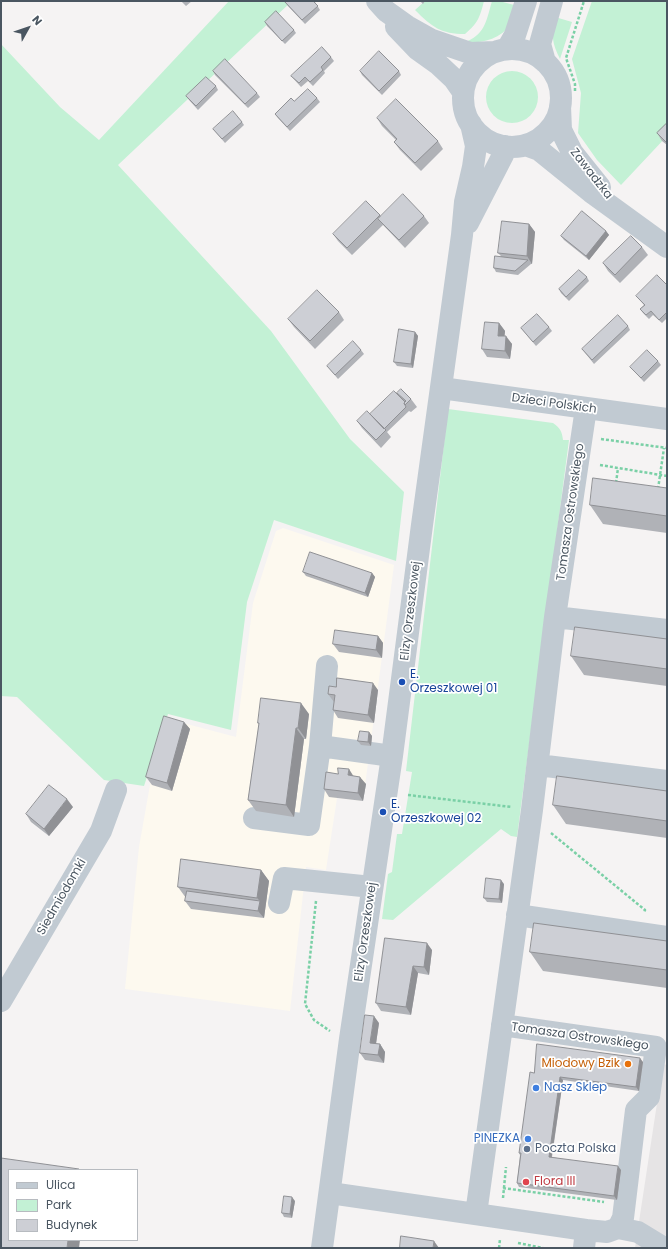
<!DOCTYPE html>
<style>
body{margin:0}
#map{position:relative;width:668px;height:1249px;overflow:hidden;background:#f5f3f3;font-family:Poppins,sans-serif}
canvas{display:block}
.frame{position:absolute;inset:0;border:2px solid #4a5661;pointer-events:none}
.legend{position:absolute;left:8px;top:1169px;width:130px;height:72px;box-sizing:border-box;background:#fff;border:1px solid #b7bbc0;margin:0;padding:5px 7px;list-style:none;font-size:12px;color:#4a5661}
.legend li{display:flex;align-items:center;gap:8px;height:20px}
.legend b{width:20px;border:1px solid #b7bbc0}
.north{position:absolute;left:8px;top:8px;width:40px;height:40px;-webkit-text-stroke:3px #fff;paint-order:stroke;rotate:50deg;font-size:11px;font-weight:700;line-height:16px;text-align:center;color:#4a5661}
.north::after{content:'';display:block;margin:auto;width:14px;height:18px;background:#4a5661;clip-path:polygon(50% 0,100% 100%,50% 72%,0 100%)}
</style>
<div id="map">
<canvas width="668" height="1249"></canvas>
<div class="frame"></div>
<ul class="legend">
<li><b style="height:5px;background:#c1cad2"></b>Ulica</li>
<li><b style="height:11px;background:#c3f1d5"></b>Park</li>
<li><b style="height:11px;background:#cdcfd5"></b>Budynek</li>
</ul>
<div class="north">N</div>
</div>
<script>
const ctx = document.querySelector('canvas').getContext('2d');
ctx.lineJoin = 'round';
function paint(path, color) {
  ctx.fillStyle = color;
  ctx.fill(path, 'evenodd');
}
function stroke(path, color, width, dash) {
  ctx.strokeStyle = color;
  ctx.lineWidth = width;
  ctx.lineCap = dash ? 'butt' : 'round';
  ctx.setLineDash(dash || []);
  ctx.stroke(path);
}
function label(font, color, halo, rows, align = 'center') {
  ctx.font = font + ' Poppins,sans-serif';
  ctx.lineWidth = 3.5;
  ctx.setLineDash([]);
  ctx.textBaseline = 'middle';
  ctx.strokeStyle = halo;
  ctx.fillStyle = color;
  for (const [text, x, y, turn = 0] of rows) {
    ctx.save();
    ctx.translate(x, y);
    ctx.rotate((+turn || 0) * Math.PI / 180);
    ctx.textAlign = isNaN(turn) ? turn : align;
    if (halo) ctx.strokeText(text, 0, 0);
    ctx.fillText(text, 0, 0);
    ctx.restore();
  }
}
paint(new Path2D(`
 M283,528l111,37 -31,236 -26,-3 -11,72 -20,-3 -16,144 -165,-22 14,-142 11,-62 18,-66 68,18 17,-134 23,-72z`), '#fdf9ef');
paint(new Path2D(`
 M663,1064l4,1v183h-32z`), '#e6e4e5');
paint(new Path2D(`
 M229,1h63l-174,164 153,166 79,108 54,53 -8,69 -122,-41 -27,82 -16,128 -63,-16 -24,72 -40,-6 -87,-83 -16,-1v-652l59,63 39,33z
 M425,1h59c-4,16 -6,22 -19,33 -24,0 -33,-7 -50,-24z
 M492,1h7l19,5c-3,7 -6,17 -11,23 -12,12 -28,14 -44,14 22,-8 23,-21 29,-42z
 M592,1h75v135l-46,49 -24,-25 -19,-27 3,-40 -9,-34z
 M555,17l17,5 -12,37c-8,-16 -9,-24 -5,-42z
 M486 97a26 26 0 1 1 52 0a26 26 0 1 1-52 0Z
 M448,409l105,14c7,5 9,8 10,17h6l-52,397 -6,-1 -10,-7 -108,91 -11,-1 6,-45 4,-2 5,-38h5l10,-62 -6,-1z`), '#c3f1d5');
stroke(new Path2D(`
 M575,91v-7l-9,-26 18,-57
 M601,439l66,9
 M600,465l67,11
 M616,483l2,-15
 M658,489l6,-41
 M408,795l104,12
 M551,833l94,77 -1,3
 M316,901l-11,103 9,16 16,11
 M503,1188l101,14
 M503,1198l3,-31
 M518,1243l25,5
 M499,1248l1,-9`), '#7ad0a6', 2.5, [3, 2]);
stroke(new Path2D(`
 M377,1l9,10 21,15 25,14 38,13 24,-1
 M396,27l21,22 21,15 16,15 9,13
 M507,49l8,-14 11,-34
 M463 98a49 49 0 1 1 98 0a49 49 0 1 1-98 0Z
 M545,62l-5,-18 12,-43
 M560,106l1,24 11,22 28,35
 M525,145l14,5 52,42 76,55
 M468,223l35,-68 2,-9
 M441,388l226,31
 M555,617l112,13
 M320,746l72,10
 M538,765l129,16
 M254,818l55,7 11,-79 7,-80
 M279,903l5,-25 88,9
 M517,915l150,22
 M1,1001l100,-170 15,-41
 M502,1025l154,22 -7,50 -13,13 -13,108 -5,10 -11,4 -21,-2
 M330,1193l256,37 -2,18
 M476,1214l56,-404 23,-193 31,-209
 M618,1228l20,4 26,16
 M322,1248l28,-209 42,-283 30,-231 40,-290 3,-33 8,-35 3,-21 -5,-22`), '#c1cad2', 22);
paint(new Path2D(`
 M181,1h11l-6,5z
 M286,1h30l-1,1 5,8 -15,14 -17,-18 -3,-4z
 M420,1h5l-2,3z
 M265,22l29,8 2,3 -11,11 -18,-18z
 M331,57l3,4 -10,10 1,2 -12,13 -5,-5 -7,6 -10,-11z
 M213,71l44,22 3,4 -12,11 -33,-33z
 M360,71h39l2,4 -19,20 -20,-20z
 M216,86l2,4 -20,20 -9,-10 -3,-4z
 M317,98l3,4 -30,29 -12,-13 -3,-4z
 M377,118l61,23 5,8 -22,22 -21,-21 -6,-8 2,-2 -14,-14z
 M242,122l2,3 -19,18 -12,-14z
 M667,123v22l-5,-4 -5,-8z
 M380,215l1,1h43l5,7 -24,25 -22,-23 -31,30 -14,-14 -5,-7z
 M529,224l6,8 -3,32h-1l-13,11 -22,-3 -2,-4 7,-12 -3,-3z
 M606,231l3,4 -20,25 -25,-20 -3,-4z
 M642,247l6,8 -28,28 -12,-12 -5,-8z
 M587,277l2,4 -20,20 -8,-8 -2,-4z
 M667,285v33l-5,5 -9,-8 -4,4 -6,-6 -3,-4 4,-4 -8,-9z
 M339,312l5,8 -29,29 -21,-22 -6,-8z
 M499,323l6,8 -1,5 8,8 -2,15 -23,-2 -5,-8z
 M628,326l2,4 -36,34 -12,-15z
 M549,327l3,4 -16,15 -15,-18z
 M415,332l3,4 -5,32 -16,-2 -3,-4z
 M361,350l3,4 -26,25 -11,-13z
 M658,361l3,4 -17,17 -11,-12 -3,-3z
 M397,393l14,6 6,8 -6,5 -2,-1 -22,21 4,5 -10,11 -19,-20 -5,-7 13,-7 30,-17z
 M667,488v45l-64,-9 -13,-19z
 M303,572l69,1 3,4 -7,20 -62,-21z
 M378,636l5,7 -1,15 -43,-6 -6,-8z
 M667,639v47l-83,-11 -13,-19z
 M378,690l-4,33 -36,-5 -5,-8 1,-8 -6,-8z
 M309,714l-3,25h-2l-10,78 -38,-6 -8,-11 11,-76 -1,-1z
 M184,722l6,7 -18,62 -20,-6 -6,-8z
 M369,732l3,4 -1,10 -10,-1 -3,-4z
 M354,776l12,8 -3,17 -34,-4 -5,-8z
 M667,791v47l-101,-14 -13,-19z
 M73,807l-24,29 -18,-14 -5,-8z
 M261,870l8,11 -5,37 -73,-9 -6,-8 1,-3 -8,-11z
 M504,884l-2,19 -15,-1 -3,-4z
 M385,938l47,12 -3,25 -11,-2 -7,42 -30,-4 -5,-8z
 M667,941v47l-124,-17 -13,-19z
 M379,1023l-3,21h4l5,8 -1,11 -19,-3 -5,-7z
 M643,1062l-4,29 -76,-11 -11,77 69,13 -4,30 -98,-13 -2,-4 3,-28 -1,-2 15,-80z
 M295,1201l-3,17 -8,-1 -2,-4z`), '#b0b2b7');
paint(new Path2D(`
 M529,224l6,8 -3,32 -5,-8z
 M606,231l3,4 -20,25 -3,-4z
 M499,323l6,8 -1,12 -6,-7z
 M415,332l3,4 -5,32 -2,-4z
 M506,336l6,8 -2,15 -5,-8z
 M372,573l3,4 -7,20 -3,-4z
 M378,636l5,7 -1,15 -6,-8z
 M373,683l5,7 -4,33 -6,-8z
 M301,703l8,11 -3,25 -8,-11z
 M184,722l6,7 -18,62 -5,-8z
 M296,728l8,11 -10,78 -8,-12z
 M369,732l3,4 -1,10 -3,-4z
 M349,769l5,8 -6,-2z
 M360,777l6,7 -3,17 -5,-8z
 M67,799l6,8 -24,29 -5,-7z
 M261,870l8,11 -5,37 -6,-7 2,-10 -3,-3z
 M501,880l3,4 -2,19 -3,-4z
 M427,943l5,7 -3,25 -5,-8z
 M413,966l5,7 -7,42 -5,-8z
 M374,1016l5,7 -4,27 -5,-7z
 M380,1044l5,8 -1,11 -6,-8z
 M640,1058l3,4 -4,29 -3,-4z
 M560,1077l3,3 -12,81 -2,-4z
 M618,1166l3,4 -4,30 -3,-4z
 M292,1197l3,4 -3,17 -2,-4z
 M68,1240h12l-1,8h-12z
 M434,1241l5,7h-6z`), '#909195');
const building = new Path2D(`
 M286,1h27l5,5 -16,14 -17,-18z
 M276,11l18,19 -12,11 -17,-19z
 M322,47l9,10 -10,10 2,3 -13,12 -5,-5 -6,6 -8,-7z
 M379,51l20,20 -20,20 -19,-20z
 M225,59l32,34 -12,11 -32,-33z
 M206,77l10,9 -20,20 -10,-10z
 M308,89l9,9 -30,29 -12,-13 16,-16 3,3z
 M396,99l42,42 -23,22 -21,-21 3,-3 -20,-21z
 M233,111l9,11 -20,17 -9,-10z
 M667,123v20l-10,-10z
 M403,194l21,22 -25,24 -21,-21z
 M366,201l14,14 -33,33 -14,-14z
 M582,211l24,20 -20,25 -25,-20z
 M502,221l27,3 -2,32 -29,-3z
 M631,236l11,11 -27,28 -12,-12z
 M495,256l33,4 -13,11 -21,-3z
 M579,270l8,7 -21,20 -7,-8z
 M657,275l10,10v27l-8,8 -8,-9 -5,4 -6,-6 5,-4 -9,-9z
 M317,290l22,22 -29,29 -22,-22z
 M537,314l12,13 -16,15 -12,-14z
 M618,315l10,11 -36,34 -10,-11z
 M485,322l14,1 -1,13h8l-1,15 -23,-2z
 M399,329l16,3 -4,32 -17,-2z
 M353,341l8,9 -26,25 -8,-9z
 M647,350l11,11 -17,17 -11,-11z
 M401,389l10,10 -6,6 -1,-2 2,-2 -9,-8z
 M394,391l11,11 -1,1 2,4 -22,22 -14,-15z
 M367,411l19,19 -10,10 -19,-19z
 M593,478l74,10v28l-77,-11z
 M310,552l62,21 -7,20 -62,-21z
 M575,627l92,12v30l-96,-13z
 M335,630l43,6 -2,14 -43,-6z
 M337,678l36,5 -5,32 -35,-5 2,-15 -7,-1 1,-8 7,1z
 M261,698l40,5 -3,25h-2l-10,77 -38,-5 11,-77h-1z
 M164,716l20,6 -17,61 -21,-6z
 M360,731l9,1 -1,10 -10,-1z
 M338,768l11,1 -1,6 12,2 -2,16 -34,-4 2,-17 12,2z
 M557,776l110,15v30l-114,-16z
 M49,785l18,14 -23,30 -18,-15z
 M181,859l80,11 -4,28 -79,-11z
 M486,878l15,2 -2,19 -15,-1z
 M187,891l73,10 -2,10 -73,-10z
 M534,923l133,18v29l-137,-18z
 M385,938l42,5 -3,24 -11,-1 -7,41 -30,-4z
 M365,1015l9,1 -4,27 10,1 -2,11 -18,-2z
 M537,1044l103,14 -4,29 -76,-10 -11,80 69,9 -4,30 -97,-13 4,-30h-2l11,-81 4,1z
 M1,1158l78,11v1h-70v70h59l-1,8h-66z
 M284,1196l8,1 -2,17 -8,-1z
 M401,1236l33,5 -1,7h-33z`);
paint(building, '#cdcfd5');
stroke(building, '#909195', 1);
for (const [x, y, r, color] of [
 [402,682,4,"#1a4fb4"],
 [383,812,4,"#1a4fb4"],
 [628,1064,4,"#e8710a"],
 [536,1088,4,"#3f7fe0"],
 [528,1139,4,"#3f7fe0"],
 [527,1149,4,"#5c6f8a"],
 [526,1182,4,"#e0444e"]
]) {
  const dot = new Path2D();
  dot.arc(x, y, r, 0, 2 * Math.PI);
  ctx.fillStyle = color;
  ctx.fill(dot);
  stroke(dot, '#fff', 1.5);
}
label('12px', '#4a5661', '#fff', [
 ["Zawadzka",591,174,52],
 ["Dzieci Polskich",554,404,8],
 ["Tomasza Ostrowskiego",571,512,-82],
 ["Elizy Orzeszkowej",411,611,-83],
 ["Siedmiodomki",62,897,-60],
 ["Elizy Orzeszkowej",366,932,-82],
 ["Tomasza Ostrowskiego",580,1037,8]
]);
label('12px', '#164399', '#fff', [
 ["E.",410,675],
 ["Orzeszkowej 01",410,689],
 ["E.",391,805],
 ["Orzeszkowej 02",391,819]
], 'left');
label('12px', '#c56008', '#fff', [
 ["Miodowy Bzik",620,1064]
], 'right');
label('12px', '#366cbe', '#fff', [
 ["Nasz Sklep",544,1088],
 ["PINEZKA",520,1139,"right"]
], 'left');
label('12px', '#4e5e75', '#fff', [
 ["Poczta Polska",535,1149]
], 'left');
label('12px', '#be3a42', '#fff', [
 ["Flora III",534,1182]
], 'left');
</script>
